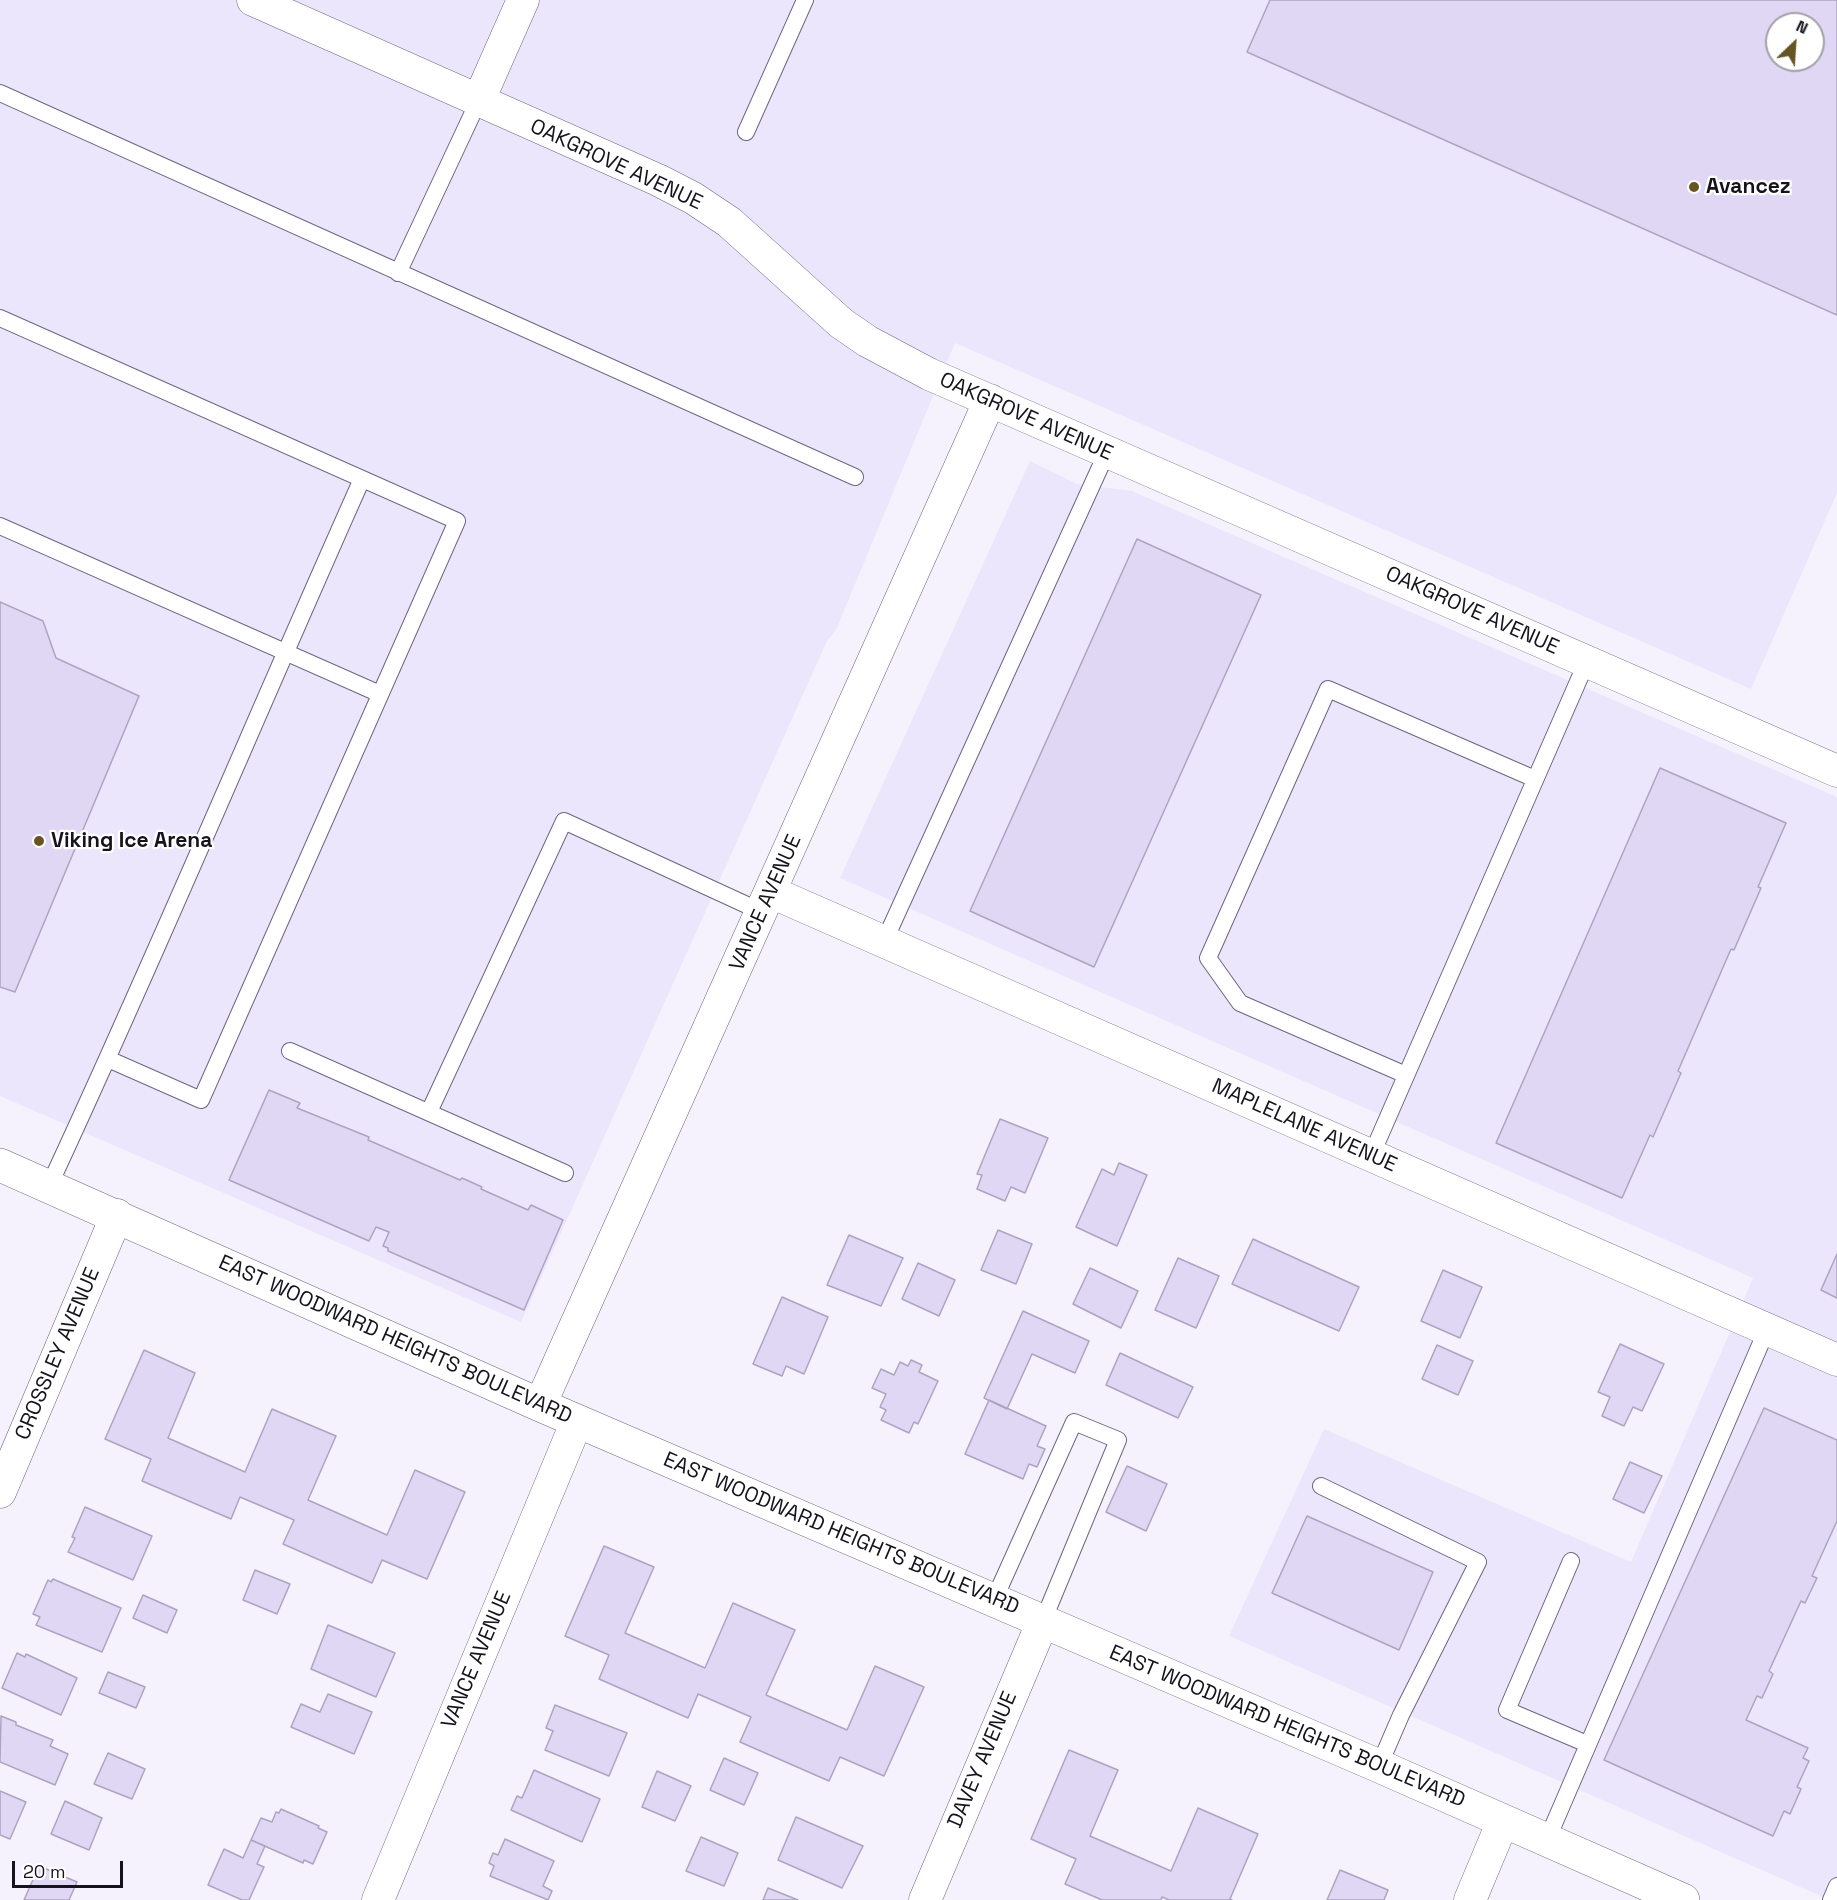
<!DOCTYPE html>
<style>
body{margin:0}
#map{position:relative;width:1837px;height:1900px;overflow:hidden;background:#f5f2fe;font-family:"Space Grotesk",sans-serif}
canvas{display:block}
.north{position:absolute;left:1765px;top:12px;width:60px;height:60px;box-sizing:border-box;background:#fff;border:2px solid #a2a1a5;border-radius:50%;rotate:25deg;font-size:16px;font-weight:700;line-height:24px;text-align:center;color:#16131d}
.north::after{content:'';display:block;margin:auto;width:21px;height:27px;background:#665422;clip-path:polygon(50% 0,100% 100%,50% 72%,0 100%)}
.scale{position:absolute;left:12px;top:1861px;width:111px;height:27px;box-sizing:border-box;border:3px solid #16131d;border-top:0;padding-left:8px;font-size:18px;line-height:21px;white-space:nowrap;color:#16131d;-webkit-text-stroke:4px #fff;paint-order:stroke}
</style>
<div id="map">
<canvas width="1837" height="1900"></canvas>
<div class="north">N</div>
<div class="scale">20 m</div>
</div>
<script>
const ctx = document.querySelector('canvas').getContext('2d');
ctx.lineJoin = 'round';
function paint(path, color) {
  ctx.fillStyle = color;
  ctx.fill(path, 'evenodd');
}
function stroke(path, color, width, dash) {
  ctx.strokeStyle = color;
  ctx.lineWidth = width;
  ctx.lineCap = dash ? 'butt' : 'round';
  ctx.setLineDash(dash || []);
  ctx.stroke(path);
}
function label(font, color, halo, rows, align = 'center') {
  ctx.font = font + ' "Space Grotesk",sans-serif';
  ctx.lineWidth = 4.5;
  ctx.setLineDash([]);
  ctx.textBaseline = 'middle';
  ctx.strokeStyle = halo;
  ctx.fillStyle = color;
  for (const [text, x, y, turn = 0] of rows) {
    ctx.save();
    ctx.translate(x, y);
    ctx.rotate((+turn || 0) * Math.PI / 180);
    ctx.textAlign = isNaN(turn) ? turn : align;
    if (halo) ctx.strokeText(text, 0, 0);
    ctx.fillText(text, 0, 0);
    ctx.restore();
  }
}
paint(new Path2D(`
 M0,0h1837v493l-86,196 -796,-346 -119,287 -9,11 -306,681 -521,-226zM1777,24h36v36h-36z
 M1030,461l47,23 55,7 705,306v1103h-7l-601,-264 95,-207 307,133 122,-284 -913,-400z`), '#ece6fc');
const building = new Path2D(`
 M1270,0h567v315l-590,-263zM1777,24h36v36h-36z
 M1137,539l124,56 -167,372 -124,-56z
 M0,602l43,19 13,37 83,38 -124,296 -15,-5z
 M1660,768l126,55 -28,64 3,1 -27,62 -3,-1 -53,122 3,2 -28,64 -3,-2 -28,63 -126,-55z
 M269,1090l31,13 -3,5 72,29 -1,3 92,40 2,-2 20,9 -1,2 47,21 3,-5 32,15 -39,90 -136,-59v-3l-5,-2 6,-14 -13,-5 -7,14 -140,-61z
 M1000,1119l48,19 -23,55 -14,-6 -6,14 -28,-12 5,-14 -5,-1z
 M1119,1163l28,12 -30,71 -41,-19 26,-58 12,6z
 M998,1230l34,14 -16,40 -35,-14z
 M849,1235l54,23 -22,48 -54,-21z
 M1253,1239l106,48 -20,44 -107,-47z
 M1837,1254v44l-16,-8z
 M1178,1258l41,18 -23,52 -41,-18z
 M918,1263l37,17 -16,36 -37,-17z
 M1090,1268l48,23 -17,37 -48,-24z
 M1443,1270l39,17 -22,51 -39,-17z
 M782,1297l46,20 -24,57 -18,-8 -4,10 -29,-12z
 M1023,1311l66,30 -14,32 -43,-19 -25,55 -23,-11z
 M1620,1344l44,20 -22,47 -9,-4 -9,19 -22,-10 8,-19 -12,-5z
 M1437,1345l36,16 -15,34 -36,-16z
 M144,1350l51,23 -27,65 77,34 27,-63 64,27 -28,64 79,35 28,-65 50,22 -38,87 -45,-19 -10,23 -89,-39 11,-24 -54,-23 -9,22 -89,-38 9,-22 -46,-20z
 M1120,1353l73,34 -15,31 -72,-33z
 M911,1360l11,5 -3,7 19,9 -20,43 -4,-2 -5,11 -28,-13 5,-10 -6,-3 6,-13 -14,-6 9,-19 13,6 6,-13 8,4z
 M989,1400l57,26 -9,20 8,3 -8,18 -8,-3 -6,15 -58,-25z
 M1764,1408l73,32v81l-25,55 5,2 -12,25 -4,-2 -32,70 4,3 -11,24 -5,-2 -11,24 62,28 -5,10 6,3 -12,26 4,2 -11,25 -6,-3 -11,25 -169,-76z
 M1630,1462l32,14 -18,37 -31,-14z
 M1127,1466l40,18 -21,47 -40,-19z
 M85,1507l67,29 -19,44 -65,-28 7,-14 -3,-1z
 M1307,1516l126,56 -34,78 -127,-57z
 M604,1546l50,21 -29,66 80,35 28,-65 62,27 -29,65 81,35 28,-64 49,21 -40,89 -44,-19 -11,24 -89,-39 11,-25 -53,-23 -10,24 -89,-39 10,-24 -44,-19z
 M255,1570l35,14 -13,30 -34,-14z
 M53,1579l68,29 -19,44 -66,-27 4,-8 -7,-3 15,-34 3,2z
 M143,1595l34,15 -10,23 -34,-15z
 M328,1625l67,28 -19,44 -65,-28z
 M17,1653l8,4 1,-3 51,24 -16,37 -59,-27z
 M108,1672l37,15 -9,21 -37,-15z
 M328,1694l44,18 -18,42 -63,-27 10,-23 19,8z
 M555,1705l72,28 -18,43 -64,-26 8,-19 -7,-3z
 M1,1716l15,6v3l37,15 -3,6 18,8 -13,31 -55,-23z
 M1069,1750l49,20 -28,66 81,35 27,-63 60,26 -28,65 2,1h-63l-7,-3 -1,3h-59l-37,-16 11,-25 -45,-20z
 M108,1753l37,16 -13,30 -38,-15z
 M724,1758l34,15 -14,32 -34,-15z
 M534,1770l66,29 -18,43 -71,-32 6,-14 5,2z
 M657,1771l34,15 -16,35 -33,-14z
 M0,1791l26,11 -16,37 -10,-4z
 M65,1801l37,17 -13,32 -38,-16z
 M281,1809l38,17 -1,2 9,4 -14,32 -9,-4 -1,3 -52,-23 10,-22 11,4 4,-10 3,1z
 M796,1817l67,29 -21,42 -64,-28z
 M701,1837l37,16 -14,33 -38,-15z
 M505,1839l49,22 -11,25 9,5 -4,9 -58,-24 4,-10 -5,-3 4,-10 5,2z
 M251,1840l14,6 -8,18 7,3 -15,33h-7l-34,-15 16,-36 19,9z
 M39,1866l38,16 -8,18h-45z
 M1340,1870l48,20 -4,10h-57z
 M768,1888l30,12h-35z`);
paint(building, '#e0d7f5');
stroke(building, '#ada4c1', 1.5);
const lane = new Path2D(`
 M0,93l855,384
 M746,132l59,-132
 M398,273l80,-171
 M0,318l457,203 -256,579 -93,-41
 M0,526l380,168
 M884,942l223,-490
 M290,1051l275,122
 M1406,1075l-166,-72 -32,-45 120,-269 207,90
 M429,1112l135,-291 198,91
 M1371,1156l216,-495
 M49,1186c109,-234 208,-472 313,-707
 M1321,1486l157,76 -77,153 -22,51
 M1571,1561l-64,149 80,34
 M994,1600l80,-178 44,18 -75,181
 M1547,1840l220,-511
 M1831,1900l6,-14`);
const street = new Path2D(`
 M253,0l405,180 35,18 36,24 112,101 26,18 62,33 908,397
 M478,102l45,-102
 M771,892l1066,468
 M540,1405l450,-1005
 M0,1492l117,-277
 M378,1900l199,-479
 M925,1900l118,-279
 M1470,1900l33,-79`);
const secondary = new Path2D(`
 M0,1165l540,240 839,361 304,134`);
stroke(lane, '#6e657f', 18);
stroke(street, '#6e657f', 33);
stroke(secondary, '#6e657f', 34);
stroke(lane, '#fff', 16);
stroke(street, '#fff', 32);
stroke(secondary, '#fff', 33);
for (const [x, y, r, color] of [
 [1694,187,6,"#665422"],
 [39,841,6,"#665422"]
]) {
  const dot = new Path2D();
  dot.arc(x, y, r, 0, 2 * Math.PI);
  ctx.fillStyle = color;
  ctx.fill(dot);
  stroke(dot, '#fff', 2);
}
label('21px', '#16131d', '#fff', [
 ["OAKGROVE AVENUE",616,165,25],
 ["OAKGROVE AVENUE",1026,417,24],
 ["OAKGROVE AVENUE",1472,611,24],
 ["VANCE AVENUE",766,903,-66],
 ["MAPLELANE AVENUE",1304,1126,24],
 ["EAST WOODWARD HEIGHTS BOULEVARD",395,1340,24],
 ["CROSSLEY AVENUE",58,1354,-67],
 ["EAST WOODWARD HEIGHTS BOULEVARD",841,1534,23],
 ["VANCE AVENUE",477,1660,-67],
 ["EAST WOODWARD HEIGHTS BOULEVARD",1287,1727,23],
 ["DAVEY AVENUE",983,1760,-67]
]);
label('bold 21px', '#16131d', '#fff', [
 ["Avancez",1706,187],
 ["Viking Ice Arena",51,841]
], 'left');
</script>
